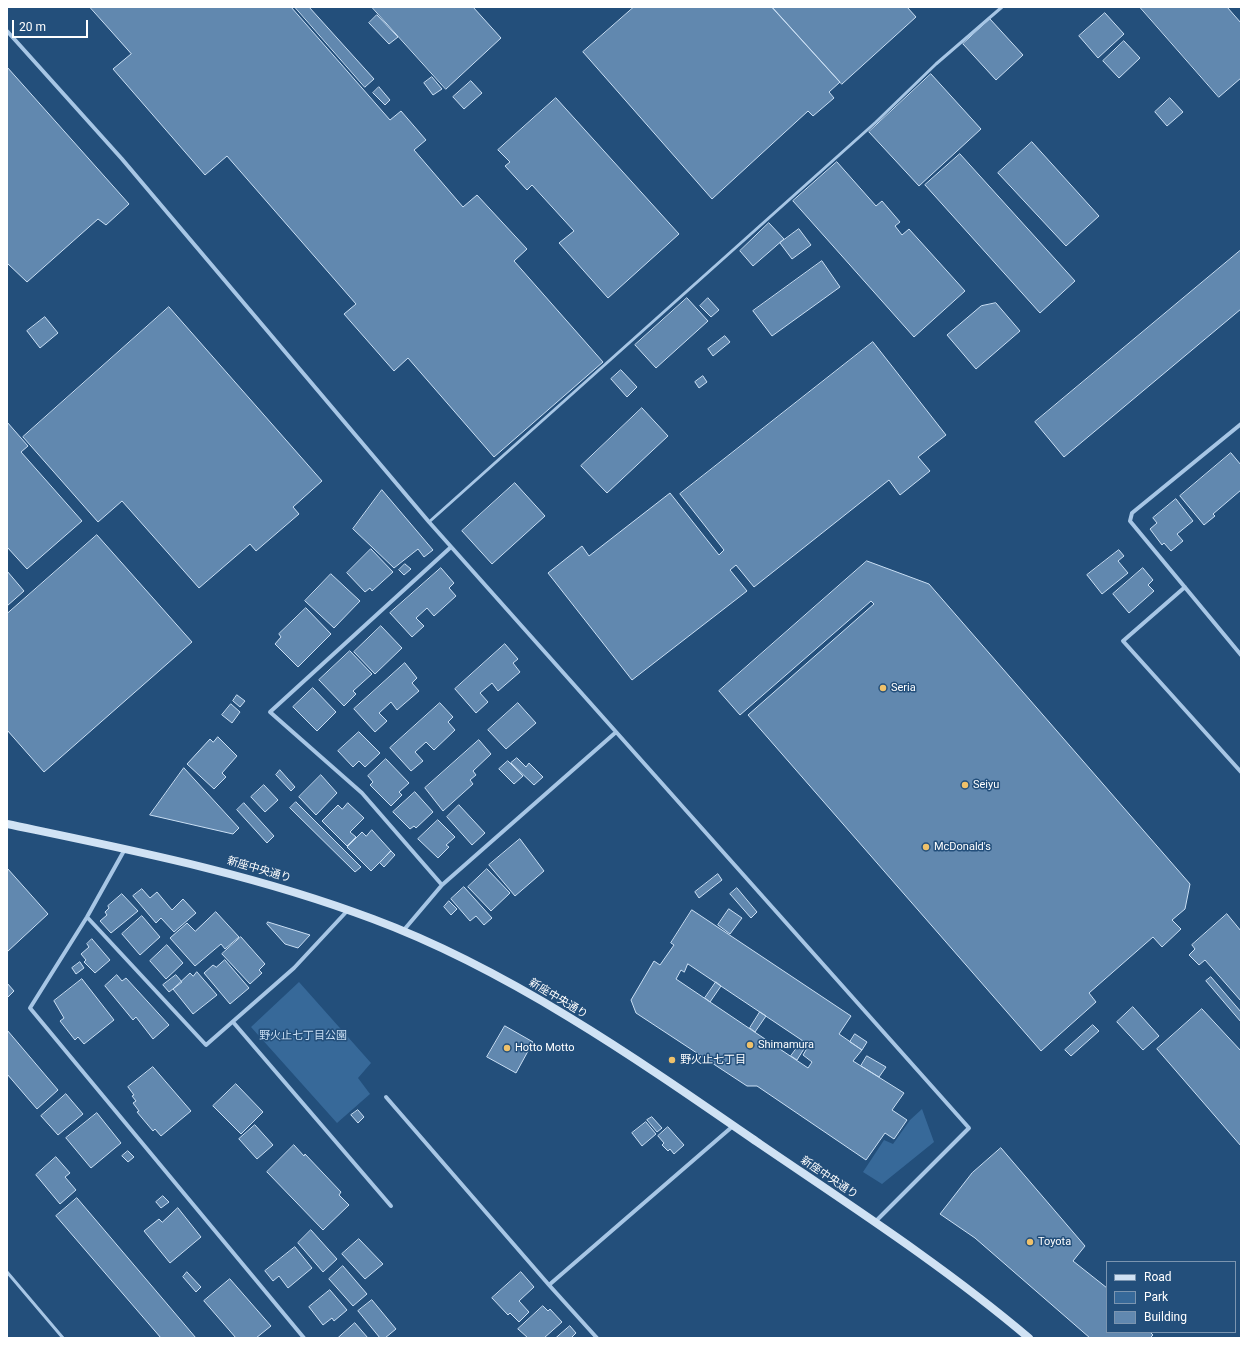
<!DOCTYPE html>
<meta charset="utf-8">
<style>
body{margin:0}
#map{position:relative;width:1248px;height:1345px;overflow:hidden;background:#234f7b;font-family:Roboto,sans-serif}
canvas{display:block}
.frame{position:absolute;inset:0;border:8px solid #fff;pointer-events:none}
.legend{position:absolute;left:1106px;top:1261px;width:130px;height:72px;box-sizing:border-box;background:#234f7b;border:1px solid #7b95b0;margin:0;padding:5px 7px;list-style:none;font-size:12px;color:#fff}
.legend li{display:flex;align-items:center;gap:8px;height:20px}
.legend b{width:20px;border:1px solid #7b95b0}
.scale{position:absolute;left:12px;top:20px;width:76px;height:18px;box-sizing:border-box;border:2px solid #fff;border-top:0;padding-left:5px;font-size:12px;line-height:14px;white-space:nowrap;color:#fff;-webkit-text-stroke:3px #234f7b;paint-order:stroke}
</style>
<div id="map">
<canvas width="1248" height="1345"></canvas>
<div class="frame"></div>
<ul class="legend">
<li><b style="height:5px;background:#d0e2f4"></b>Road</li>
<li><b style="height:11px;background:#376999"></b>Park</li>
<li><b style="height:11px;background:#6188af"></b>Building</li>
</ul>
<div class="scale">20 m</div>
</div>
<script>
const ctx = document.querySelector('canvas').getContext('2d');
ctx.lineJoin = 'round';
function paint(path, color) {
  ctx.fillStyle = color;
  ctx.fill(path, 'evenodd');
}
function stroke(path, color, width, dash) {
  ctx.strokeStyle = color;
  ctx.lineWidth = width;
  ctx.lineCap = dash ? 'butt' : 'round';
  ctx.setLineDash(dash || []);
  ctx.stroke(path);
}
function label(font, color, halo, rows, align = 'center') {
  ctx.font = font + ' Roboto,"Noto Sans JP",sans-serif';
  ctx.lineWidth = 3;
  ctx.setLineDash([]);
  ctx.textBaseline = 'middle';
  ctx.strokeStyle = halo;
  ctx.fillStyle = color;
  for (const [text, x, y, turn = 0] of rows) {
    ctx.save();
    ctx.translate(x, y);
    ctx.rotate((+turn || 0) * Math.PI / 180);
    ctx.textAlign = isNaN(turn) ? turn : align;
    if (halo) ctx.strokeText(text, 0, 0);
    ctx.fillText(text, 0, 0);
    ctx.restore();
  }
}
paint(new Path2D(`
 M299,982l72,81 -13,15 12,16 -33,29 -86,-96z
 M922,1109l12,33 -52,42 -19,-12 21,-32 9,4 17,-24z`), '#376999');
const building = new Path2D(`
 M90,7h201l99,113 11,-9 25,29 -12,10 49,57 14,-12 50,54 -13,12 89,101 -109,95 -86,-99 -14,13 -50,-57 12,-10 -129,-148 -22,19 -92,-106 18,-15z
 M295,7h14l65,72 -9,8z
 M372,7h101l28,31 -55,51z
 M634,7h138l68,75 -11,10 5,6 -21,18 -5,-5 -96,88 -129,-147z
 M772,7h135l9,10 -74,67z
 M1140,7h87l14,16v55l-22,19z
 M1105,13l19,21 -26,24 -19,-22z
 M377,15l21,22 -9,7 -20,-21z
 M990,19l33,36 -27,25 -33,-36z
 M1124,41l16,17 -21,20 -16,-17z
 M7,67l122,137 -23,21 -8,-6 -71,63 -20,-19z
 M931,74l50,55 -62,57 -50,-54z
 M432,77l10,12 -9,6 -9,-12z
 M471,81l11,12 -18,16 -11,-12z
 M379,87l11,13 -5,5 -12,-12z
 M556,98l123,136 -71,64 -49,-55 15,-12 -42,-46 -5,5 -22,-24 5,-4 -12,-12z
 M1170,98l13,14 -16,14 -12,-14z
 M1032,142l67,74 -33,30 -68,-73z
 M960,154l115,127 -35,32 -115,-128z
 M837,162l39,44 6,-5 18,21 -5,4 7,9 7,-6 56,62 -51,46 -121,-136z
 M769,223l15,16 -31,27 -13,-15z
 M799,229l12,16 -19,14 -12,-16z
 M1241,250v59l-177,148 -29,-35z
 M822,261l18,26 -68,49 -19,-25z
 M687,298l21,23 -52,47 -21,-23z
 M708,298l11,12 -8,7 -11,-11z
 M996,303l24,28 -44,38 -29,-34 34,-29z
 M169,307l153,174 -29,26 6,7 -43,37 -6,-7 -51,44 -77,-87 -24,21 -75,-85z
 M45,317l13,16 -18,15 -13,-17z
 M725,336l5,6 -17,14 -5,-7z
 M873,342l73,93 -28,22 12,14 -30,24 -11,-15 -135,107 -18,-22 -6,5 17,21 -115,89 -84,-107 34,-27 7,10 81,-63 49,62 5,-5 -44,-56z
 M621,370l16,17 -10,10 -16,-18z
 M703,376l4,6 -8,6 -4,-6z
 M642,408l26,28 -61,57 -26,-27z
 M7,422l21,24 -7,6 61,69 -55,48 -20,-22z
 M1231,453l10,12v25l-28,24 2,2 -11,9 -24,-29z
 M515,483l30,33 -53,48 -30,-33z
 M382,490l51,60 -9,7 -6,-8 -24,19 -41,-39z
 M1176,499l17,22 -16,13 6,7 -12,10 -7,-8 -2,2 -12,-16 7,-6 -4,-5z
 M97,535l95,107 -148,130 -37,-42v-116z
 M371,549l22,23 -21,19 -2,-3 -5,4 -18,-19z
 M1119,550l5,6 -6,5 10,12 -26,21 -15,-19z
 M867,561l62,23 261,300 -5,25 -13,11 9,9 -19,18 -9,-10 -64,56 7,9 -55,49 -293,-336 126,-111 -3,-3 -131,114 -21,-24z
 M405,564l6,5 -7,6 -5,-5z
 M441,568l13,15 -5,5 7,8 -22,20 -7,-8 -11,10 8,8 -12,11 -22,-24z
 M1143,568l10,12 -5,5 6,6 -25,22 -16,-19z
 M7,571l17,20 -17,15z
 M331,574l29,27 -26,27 -29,-27z
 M306,608l25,26 -33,33 -23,-23 6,-7 -2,-3z
 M381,626l21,22 -27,26 -21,-22z
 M505,644l13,15 -5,4 7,9 -22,19 -6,-8 -12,10 8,9 -12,11 -21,-24z
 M350,651l22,23 -19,17 3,3 -12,12 -25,-26z
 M405,663l12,15 -5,5 7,8 -22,19 -6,-8 -12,11 8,8 -12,11 -21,-23z
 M313,688l23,24 -19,19 -24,-24z
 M237,695l8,6 -5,6 -7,-6z
 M440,703l13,14 -5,5 7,8 -21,20 -8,-8 -11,10 8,9 -12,10 -21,-23z
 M518,703l18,20 -30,26 -18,-19z
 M231,704l9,8 -8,11 -10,-8z
 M359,732l21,21 -15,14 -6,-6 -6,6 -15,-16z
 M218,737l19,19 -15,17 4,4 -12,12 -27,-25 23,-25 3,3z
 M479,740l12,14 -18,17 3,4 -6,5 3,4 -30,27 -18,-23z
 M517,758l9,9 3,-4 14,14 -9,8 -23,-22z
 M386,759l23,24 -10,9 3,3 -11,11 -21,-21 3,-3 -5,-6z
 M508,761l15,15 -9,8 -15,-15z
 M184,768l55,60 -6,6 -83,-19z
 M280,770l15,17 -4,4 -15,-16z
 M321,775l16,18 -21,22 -17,-18z
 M264,785l14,15 -13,12 -14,-15z
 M415,792l18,20 -17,16 -2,-2 -4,3 -17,-17z
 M296,802l65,65 -6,5 -65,-64z
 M244,803l30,33 -7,7 -30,-33z
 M348,803l16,15 -14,14 6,5 -9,9 -25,-25 16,-16 4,4z
 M459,805l26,28 -13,12 -25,-28z
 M438,820l17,17 -9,8 3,2 -11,11 -20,-19z
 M372,830l19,21 -20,20 -24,-24 15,-15 4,4z
 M520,839l24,32 -29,25 -26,-31z
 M391,851l4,4 -11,12 -4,-4z
 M7,868l41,46 -41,38z
 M487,869l23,24 -19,18 -23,-24z
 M718,874l4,6 -23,18 -4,-6z
 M464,887l28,31 -8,7 -8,-9 -6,5 -19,-22z
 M737,888l20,24 -6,6 -21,-24z
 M142,889l8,9 7,-6 15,18 11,-11 13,14 -22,19 -13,-14 -5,5 -23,-27z
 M122,894l16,17 -27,22 -11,-12 7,-6 -2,-3 4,-4 -1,-2z
 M449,901l8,8 -6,6 -7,-8z
 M729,909l13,9 -12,16 -12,-9z
 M692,910l159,106 -12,18 23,16 -9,11 51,32 -12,17 15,10 -13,19 -9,-6 -19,27 -109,-74h-10l-111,-73 -5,-13 23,-39 6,4 14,-20 -3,-2zM688,964l121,81 -6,10 9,7 -4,6 -132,-89 5,-9 3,2z
 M216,912l23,25 -14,12 -4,-5 -26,22 -25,-28 17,-15 8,8z
 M1227,914l14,17v70l-36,-41 -6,5 -10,-10 6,-6 -3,-4z
 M142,916l18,21 -20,18 -18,-21z
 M268,922l42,13 -12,13 -13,-4 -18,-20z
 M241,937l24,27 -6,6 3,3 -12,11 -28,-30z
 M92,939l18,21 -15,13 -11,-11 2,-2 -5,-6 8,-7 -2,-3z
 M167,945l16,18 -17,16 -16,-18z
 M225,960l24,28 -19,16 -26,-31 9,-8 3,2z
 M80,962l4,6 -8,6 -4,-6z
 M197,972l20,23 -24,19 -20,-25 17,-16 3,3z
 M117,975l5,6 4,-3 43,47 -16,14 -17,-22 -3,3 -28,-34z
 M176,975l6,7 -13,10 -6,-7z
 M1211,977l30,35v10l-35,-41z
 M82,979l32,41 -30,24 -6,-7 -3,3 -15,-19 4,-3 -10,-17z
 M716,982l5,4 -11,16 -5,-4z
 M7,983l7,8 -7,7z
 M1133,1007l26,29 -16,14 -26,-28z
 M1202,1009l39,42v95l-84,-97z
 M760,1012l6,4 -11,16 -5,-4z
 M1093,1025l6,6 -28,25 -6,-6z
 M505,1026l28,16 -17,31 -29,-16z
 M7,1030l51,60 -21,19 -30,-35z
 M855,1034l12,8 -5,8 -12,-8z
 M802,1041l5,3 -10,16 -6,-4z
 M867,1056l19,11 -7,10 -18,-11z
 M153,1067l38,44 -30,25 -6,-7 -2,2 -16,-19 2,-1 -6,-8 3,-2 -4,-5 2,-1 -6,-8z
 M236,1084l27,28 -22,22 -28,-28z
 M66,1094l17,20 -25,21 -17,-19z
 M358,1110l6,7 -6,6 -7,-8z
 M97,1113l24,30 -30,25 -25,-30z
 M652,1117l10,11 -5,4 -10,-12z
 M646,1122l10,12 -14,12 -10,-13z
 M255,1125l18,20 -16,14 -18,-20z
 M668,1127l16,18 -10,9 -4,-5 -2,2 -6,-6 2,-2 -6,-7z
 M294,1145l10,11 1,-2 36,38 -2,3 10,10 -26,25 -56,-58z
 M1001,1148l84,98 -12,15 34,27v44h43l3,3 -3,3h-60l-115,-100 -35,-24 32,-41z
 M128,1151l6,6 -6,5 -6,-6z
 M56,1157l14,16 -5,4 11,13 -16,14 -24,-29z
 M163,1196l6,6 -8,6 -5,-6z
 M77,1198l119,140h-35l-105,-122z
 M178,1208l23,29 -31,26 -26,-32 15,-12 3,3z
 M311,1230l26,29 -14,13 -25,-29z
 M359,1239l24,25 -18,15 -23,-25z
 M295,1247l17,21 -24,20 -9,-12 -6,5 -8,-10z
 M343,1266l24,28 -14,12 -24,-27z
 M187,1272l14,15 -5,5 -13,-15z
 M521,1272l13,15 -15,14 10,11 -10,10 -9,-9 -2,2 -16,-17z
 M230,1279l41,47 -15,12h-20l-32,-37z
 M330,1290l17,20 -13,11 -2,-3 -9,7 -14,-18z
 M372,1300l24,29 -11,9h-5l-22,-27z
 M543,1306l5,5 2,-2 12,13 -18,16h-16l-10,-9z
 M355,1323l13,15h-30z
 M570,1326l6,7 -4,4 1,1h-17z`);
paint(building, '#6188af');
stroke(building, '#cadff4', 1);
stroke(new Path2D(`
 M429,522l447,-400 60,-58 66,-57
 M7,1272l56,66`), '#a7c6e5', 3);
stroke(new Path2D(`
 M7,31l115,128 307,363 540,606 -94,94
 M1241,424l-109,89 -2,8 111,134
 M1185,587l-62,54 118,131
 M125,849l-38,68 -57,91 274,330
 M442,885l-80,-92 -92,-81 181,-165
 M87,917l119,128 88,-77 54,-58
 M403,931l39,-46 173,-152
 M233,1022l158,184
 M386,1097l163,188 48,53
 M549,1285l184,-159`), '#a7c6e5', 4);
stroke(new Path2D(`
 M7,824c124,26 247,50 366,95 137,51 267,142 387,225 91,62 184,122 269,194`), '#d0e2f4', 8);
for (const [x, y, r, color] of [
 [883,688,4,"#efc16a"],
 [965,785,4,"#efc16a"],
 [926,847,4,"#efc16a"],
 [750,1045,4,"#efc16a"],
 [507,1048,4,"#efc16a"],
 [672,1060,4,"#efc16a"],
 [1030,1242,4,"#efc16a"]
]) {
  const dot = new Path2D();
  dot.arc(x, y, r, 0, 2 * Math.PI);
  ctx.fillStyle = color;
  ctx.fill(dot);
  stroke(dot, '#234f7b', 1.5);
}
label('11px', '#fff', '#234f7b', [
 ["Seria",891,688],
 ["Seiyu",973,785],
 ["McDonald's",934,847],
 ["Shimamura",758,1045],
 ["Hotto Motto",515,1048],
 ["野火止七丁目",680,1060],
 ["Toyota",1038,1242]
], 'left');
label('11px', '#fff', '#234f7b', [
 ["新座中央通り",259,870,16],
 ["新座中央通り",558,999,31],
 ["新座中央通り",829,1178,34]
]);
label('11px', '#cadff4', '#234f7b', [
 ["野火止七丁目公園",303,1036]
]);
</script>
